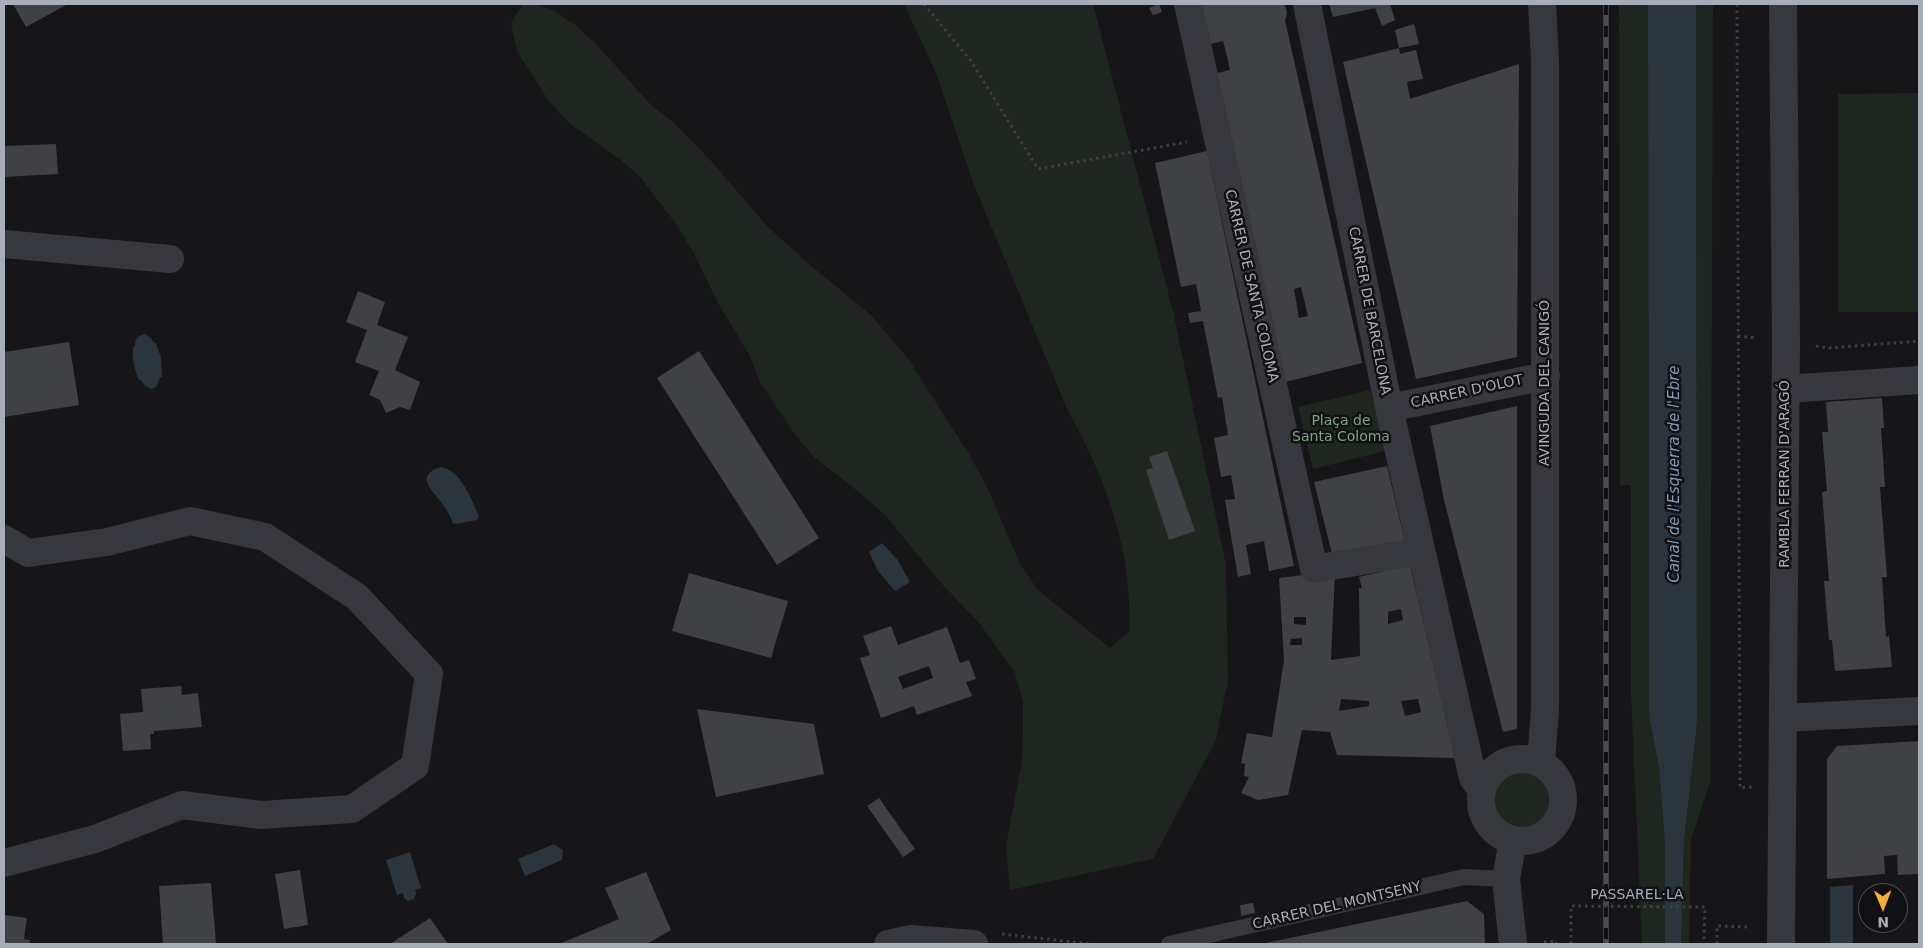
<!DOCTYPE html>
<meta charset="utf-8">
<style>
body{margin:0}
#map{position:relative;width:1923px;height:948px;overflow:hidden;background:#161618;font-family:"DejaVu Sans",sans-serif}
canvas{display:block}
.frame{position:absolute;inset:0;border:5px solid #a8adb8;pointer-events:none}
.north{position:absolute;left:1858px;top:883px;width:50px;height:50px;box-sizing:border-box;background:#111113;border:1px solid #4d4f55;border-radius:50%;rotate:179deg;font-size:14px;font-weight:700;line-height:20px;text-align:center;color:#a8adb8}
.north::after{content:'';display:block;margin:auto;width:18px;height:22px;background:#f2b134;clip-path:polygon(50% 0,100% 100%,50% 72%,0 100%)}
</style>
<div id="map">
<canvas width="1923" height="948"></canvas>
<div class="frame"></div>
<div class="north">N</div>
</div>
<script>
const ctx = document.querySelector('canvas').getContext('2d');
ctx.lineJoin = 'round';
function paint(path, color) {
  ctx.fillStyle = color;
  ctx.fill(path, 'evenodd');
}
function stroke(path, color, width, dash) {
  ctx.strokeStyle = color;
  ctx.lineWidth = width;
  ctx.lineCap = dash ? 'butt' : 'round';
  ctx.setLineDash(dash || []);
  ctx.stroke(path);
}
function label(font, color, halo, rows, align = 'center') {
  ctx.font = font + ' "DejaVu Sans",sans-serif';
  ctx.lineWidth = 5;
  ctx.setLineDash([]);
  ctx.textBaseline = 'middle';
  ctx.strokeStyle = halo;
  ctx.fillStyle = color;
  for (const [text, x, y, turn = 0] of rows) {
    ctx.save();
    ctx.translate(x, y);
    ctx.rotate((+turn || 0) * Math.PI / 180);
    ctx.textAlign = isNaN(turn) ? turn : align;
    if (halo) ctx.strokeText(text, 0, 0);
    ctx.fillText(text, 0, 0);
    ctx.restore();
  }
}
paint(new Path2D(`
 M523,4h11l17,5 23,15 21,19 57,63 22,17 38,39 55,64 42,38 63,52 35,41 63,99 16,29 34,79 18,26 72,58 19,-17c4,-79 -23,-152 -61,-220l-94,-226 -38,-112 -32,-69h189l80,307 53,254 2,119 -4,15 -8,41 -63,119 -143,31 -4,-44 16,-85 1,-29v-30l-8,-29 -35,-49 -39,-41 -55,-67 -25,-22 -47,-37 -20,-24 -34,-51 -10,-26 -32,-53 -26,-53 -16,-26 -35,-46 -20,-18 -52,-37 -21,-23 -31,-49 -6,-28z
 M1619,4h29l1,712 10,52 6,76v100h-23l-11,-251v-208h-11z
 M1696,4h17l-3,778 -19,58 -2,104h-8l3,-102 13,-119z
 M1919,93v219h-81v-218z
 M1370,390l15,61 -72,18 -15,-62z
 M1490 799a32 32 0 1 1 64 0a32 32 0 1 1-64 0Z`), '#1e261f');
paint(new Path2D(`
 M1648,4h48l1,719 -13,119 -3,102h-16v-100l-6,-76 -10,-52z
 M145,334l6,4 3,5h2l5,15 1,19h-2l-3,9 -5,3 -7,-3 -4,-6h-2c-5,-11 -7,-22 -6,-33l2,-1c0,-8 3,-10 10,-12z
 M441,467c20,3 30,32 38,49l-2,4 -21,4 -3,-1c-3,-8 -7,-15 -12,-21 -9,-12 -27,-27 0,-35z
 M882,543l15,16 13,23 -15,9 -17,-20 -9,-19z
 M554,844l9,6 -1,10 -37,16 -7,-17z
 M410,852l11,36 -6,2 1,4 -2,5 -6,2 -4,-3 -1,-5 -6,2 -11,-35z
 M1853,885v59h-23v-57z`), '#2c353c');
paint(new Path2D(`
 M13,4h52l1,1 -40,22z
 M1159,4l3,8 -9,3 -4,-7z
 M1199,4h85l2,4 1,5 -2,8 8,35 69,307 -77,19 -72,-308 17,-4 -3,-14 -4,-15 -17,4zM1301,287l7,29 -9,2 -5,-29z
 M1329,4h61l5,16 -13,6 -7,-18 -42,9z
 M1414,24l5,20 -20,4 1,6 16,-4 7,29 -16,3 3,17 109,-35 -2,293 -101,22 -73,-317 56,-14 -4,-18z
 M56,144l2,30 -54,3v-31z
 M1207,151l87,415 -25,5 -5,-30 -18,4 5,29 -13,3 -13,-77 10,-1 -4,-24 -10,2 -7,-39 14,-3 -6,-38 -4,1 -15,-77 -13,2 -2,-10 13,-2 -5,-27 -15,3 -26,-124z
 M358,291l27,11 -8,23 31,12 -13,33 25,12 -10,28 -10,-3 -14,6 -6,-13 -11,-5 10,-24 -24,-9 12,-32 -21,-8z
 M69,342l10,63 -75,12v-65z
 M699,351l120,187 -42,27 -120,-187z
 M1882,398l2,30h-3l4,59h-5l7,90h-5l4,60 3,-1 3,31 -57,4 -3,-31h-3l-5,-59h5l-7,-89 5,-1 -5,-59h6l-2,-30z
 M1517,406v323l-14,3 -59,-232 -14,-74z
 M1167,451l28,80 -26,9 -23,-70 7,-2 -4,-11z
 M1387,466l18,76 -72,16 -19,-76z
 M1410,565l45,193 -118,-3 -7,-23 -28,-2 -14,65 -30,5 -17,-7 8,-16 -5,-1 1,-12 -4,-1 6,-30 25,4 12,-77 -5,-82 56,-7 -4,89 29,-4 -1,-68h3l-3,-11zM1401,609l2,11 -15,4v-12zM1294,617h12v8l-12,-1zM1302,638v7h-12l1,-6zM1341,699l28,2v5l-30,5zM1418,699l3,13 -16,4 -4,-15z
 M689,573l99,28 -17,57 -99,-27z
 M891,626l7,19 49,-18 13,36 9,-3 7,19 -10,3 6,14 -55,19 -3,-9 -33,12 -21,-60 10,-3 -7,-19zM929,666l4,12 -30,11 -5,-12z
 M181,686l1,9 16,-2 4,34 -48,4v3h-4l1,15 -28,2 -3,-37 23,-2 -2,-23z
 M697,709l117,15 10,50 -108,23z
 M1919,741v133l-21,1 -1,-20 -13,1 1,18 -58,5v-120l10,-13z
 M879,798l36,51 -12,8 -36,-51z
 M300,870l8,55 -24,4 -9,-55z
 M646,872l25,58 -24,14h-88l60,-25 -14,-31z
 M211,883l5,61h-53l-4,-58z
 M1467,901l17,13 1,30h-224z
 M1253,903l2,10 -14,3 -1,-11z
 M4,915l23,3 -3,21 6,1 -1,4h-25z
 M430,918l18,26h-58z`), '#404145');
stroke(new Path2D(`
 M924,4l47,57 67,108 149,-27
 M1737,4l3,784 12,-1
 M1738,336l17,2
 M1816,346l13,2 90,-7
 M1002,934l89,10
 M1544,942l12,-1v3
 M1717,944v-18l34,1`), '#3d3f44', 3, [2.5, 4]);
stroke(new Path2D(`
 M1169,944l295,-67 42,2`), '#37383d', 16);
stroke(new Path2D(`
 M1188,4l126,565 107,-18
 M1307,4l82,404 84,370 9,12
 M4,244l166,15
 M1786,389l133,-9
 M1389,408l157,-32
 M4,539l24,14 79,-11 83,-21 75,16 92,60 72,77 -14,92 -63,43 -91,6 -79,-10 -87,34 -91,24
 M1783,718l136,-7
 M1481 800a41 41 0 1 1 82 0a41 41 0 1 1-82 0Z
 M1541,763l4,-55v-648l-3,-56
 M1513,840l-7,39 7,65
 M888,944l23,-5 63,5
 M1781,944l5,-602 -3,-338`), '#37383d', 28);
const rail = new Path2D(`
 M1606,4v940`);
stroke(rail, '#4a4c52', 5.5);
stroke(rail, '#111113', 4, [11]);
stroke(new Path2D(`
 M1571,944v-38l134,1 -1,37`), '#3d3f44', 3, [2.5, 4]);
label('14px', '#a8adb8', '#111113', [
 ["CARRER DE SANTA COLOMA",1251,286,77],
 ["CARRER DE BARCELONA",1369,311,79],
 ["AVINGUDA DEL CANIGÓ",1545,383,-90],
 ["CARRER D'OLOT",1467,392,-12],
 ["RAMBLA FERRAN D'ARAGÓ",1785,474,-90],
 ["PASSAREL·LA",1637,895],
 ["CARRER DEL MONTSENY",1337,906,-13]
]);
label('14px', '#7fa381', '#111113', [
 ["Plaça de",1341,421],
 ["Santa Coloma",1341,437]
]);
label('italic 15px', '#7f9bb3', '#111113', [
 ["Canal de l'Esquerra de l'Ebre",1675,474,-90]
]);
</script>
